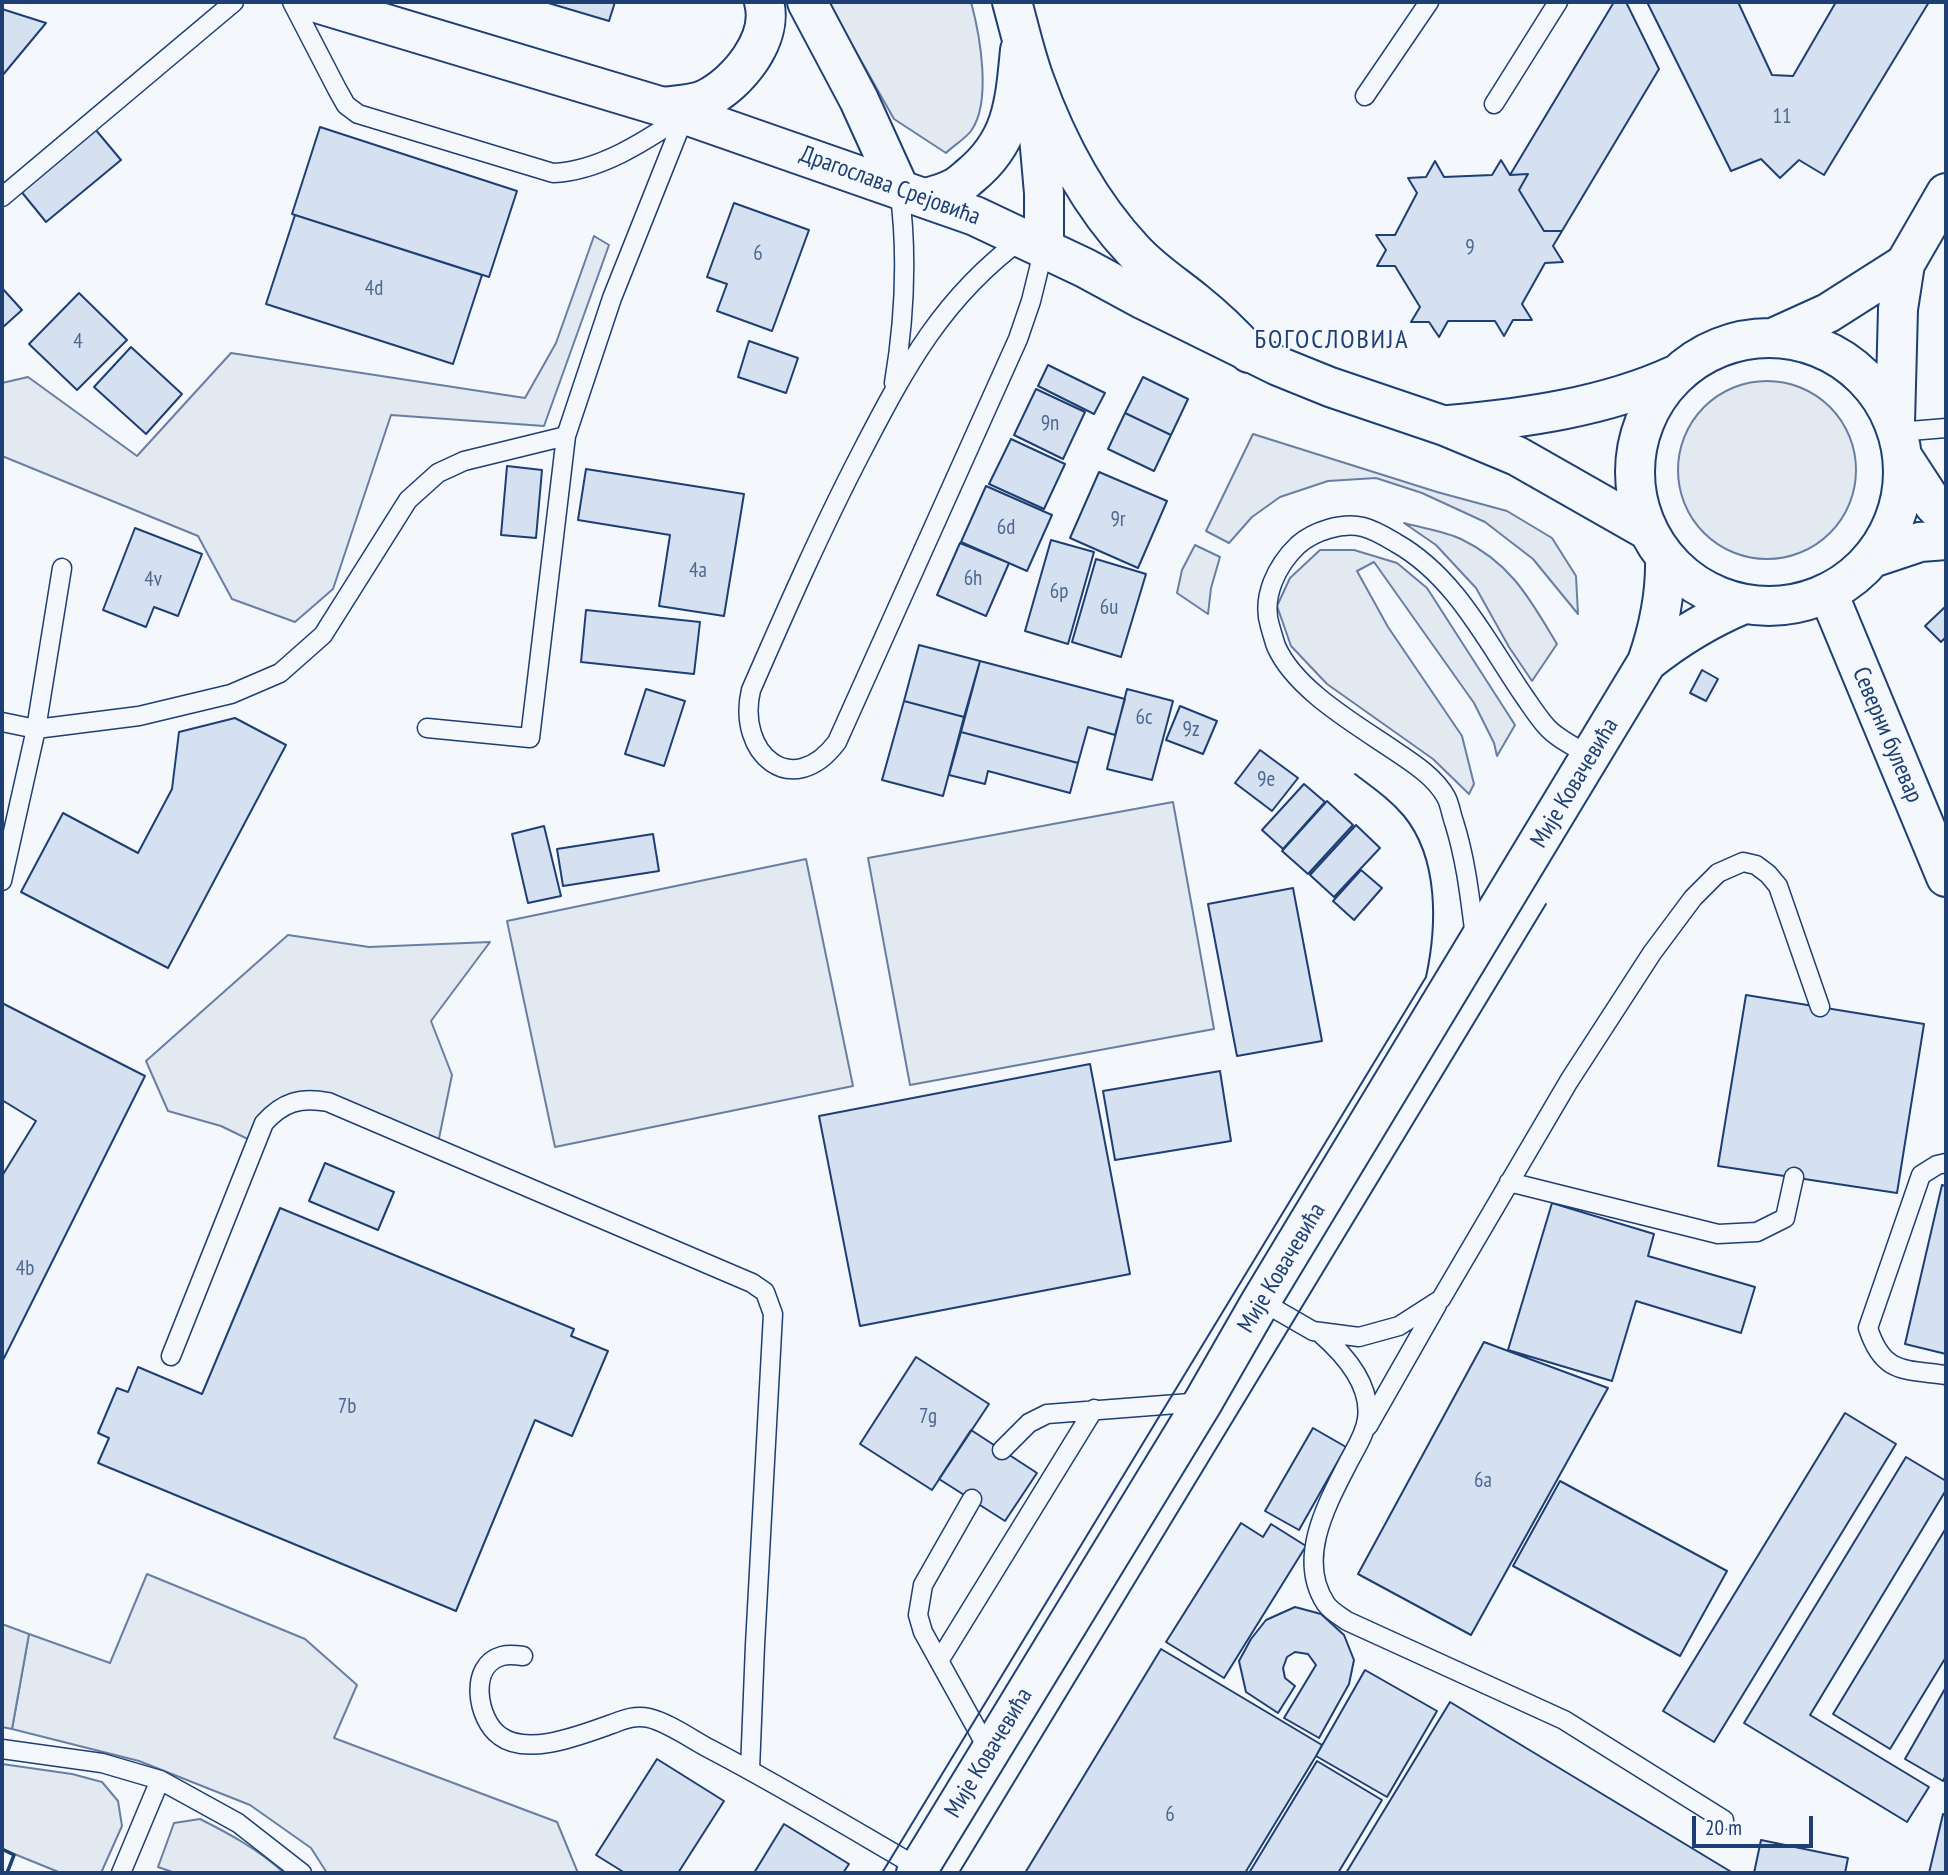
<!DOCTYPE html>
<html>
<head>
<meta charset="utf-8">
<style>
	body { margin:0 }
	#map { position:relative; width:1948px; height:1875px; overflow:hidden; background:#f4f7fb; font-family:"PT Sans Narrow",sans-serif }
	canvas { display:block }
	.frame { position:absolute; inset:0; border:4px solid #1d3f73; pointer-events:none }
	.scale { position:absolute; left:1692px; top:1816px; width:121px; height:32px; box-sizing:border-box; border:4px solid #1d3f73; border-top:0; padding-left:9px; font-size:21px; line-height:24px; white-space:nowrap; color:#1d3f73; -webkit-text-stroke:5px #f4f7fb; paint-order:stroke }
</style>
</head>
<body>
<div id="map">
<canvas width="1948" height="1875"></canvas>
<div class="frame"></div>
<div class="scale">20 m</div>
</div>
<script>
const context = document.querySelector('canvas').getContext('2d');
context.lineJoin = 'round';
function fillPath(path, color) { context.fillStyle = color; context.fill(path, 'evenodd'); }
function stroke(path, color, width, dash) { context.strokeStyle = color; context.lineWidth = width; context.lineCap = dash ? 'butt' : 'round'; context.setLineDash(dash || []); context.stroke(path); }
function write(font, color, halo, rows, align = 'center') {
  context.font = font + ' "PT Sans Narrow",sans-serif'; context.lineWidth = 5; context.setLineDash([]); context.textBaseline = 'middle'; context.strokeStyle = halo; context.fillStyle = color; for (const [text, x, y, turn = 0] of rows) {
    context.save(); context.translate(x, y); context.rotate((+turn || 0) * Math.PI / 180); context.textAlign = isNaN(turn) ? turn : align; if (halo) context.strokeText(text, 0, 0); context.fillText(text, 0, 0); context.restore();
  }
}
const green = new Path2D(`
	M828,2H971C980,35 992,102 971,131C965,139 953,146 946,153L894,119Z
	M594,236L609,245L544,426L391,415L333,589L295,622L232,599L198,536L2,456V383L28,377L137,456L231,353L525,398L556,343Z
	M1678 470a89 89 0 1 1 178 0a89 89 0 1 1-178 0Z
	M1253,434L1437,492L1507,511L1552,538L1576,576L1578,614L1533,559L1485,522L1422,493L1376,478L1328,481L1280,497L1252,517L1229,543L1206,531Z
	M1404,523C1422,528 1444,531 1461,539C1511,563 1530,599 1557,644L1532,681L1509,647L1476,588L1436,545Z
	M1195,545L1220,557L1211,588L1208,614L1177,593L1182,570Z
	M1320,550H1354L1397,563L1427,588L1515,725L1497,756L1494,743L1474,703L1374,562L1357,571L1388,627L1462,736L1474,784L1469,794L1433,759L1327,684L1291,646L1277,606L1290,578Z
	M1173,802L1214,1029L910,1085L868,858Z
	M806,859L853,1086L555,1147L507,921Z
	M288,935L369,947L490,942L431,1021L452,1075L437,1148L328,1102L276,1110L256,1143L221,1126L168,1111L146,1061Z
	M147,1574L305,1639L357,1685L334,1738L557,1822L578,1873H327L311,1848L250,1805L139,1761L12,1729L29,1634L110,1663Z
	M2,1764L72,1774L102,1782L118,1801L122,1826L101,1873H61L2,1849Z
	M200,1819C230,1834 259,1850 284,1873H175L158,1867L174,1823Z`);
fillPath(green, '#e3e9f0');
stroke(green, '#687fa3', 2);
const parking = new Path2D(`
	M2,1624L29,1634L12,1729L2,1727Z`);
fillPath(parking, '#e3e8f0');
stroke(parking, '#687fa3', 2);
const building = new Path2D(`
	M545,2H615L609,21Z
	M1614,2H1626L1659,69L1562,231H1544L1519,190L1528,174L1510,175Z
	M1647,2H1738L1772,75L1793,76L1836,2H1929L1824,175L1799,160L1780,178L1761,159L1731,171Z
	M2,9L46,23L2,76Z
	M320,127L517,191L489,277L292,214Z
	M95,129L121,160L46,222L20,190Z
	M1501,160L1510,175L1528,174L1519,190L1544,231H1562L1553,246L1563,262L1545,263L1522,304L1532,320H1513L1504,336L1495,321H1448L1439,337L1429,322H1411L1420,307L1395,266H1377L1386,250L1376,235H1395L1417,193L1408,178L1426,177L1435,161L1444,177L1492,175Z
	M734,203L809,230L772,331L717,311L727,284L707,277Z
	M295,215L482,275L453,364L266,304Z
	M2,288L22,310L2,328Z
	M79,293L127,340L77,390L29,344Z
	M749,341L798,358L786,393L738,377Z
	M131,347L182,394L146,434L94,387Z
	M1048,365L1105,393L1094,414L1038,386Z
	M1143,377L1188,399L1171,435L1125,413Z
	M1036,389L1085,412L1063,459L1014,435Z
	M1125,413L1171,435L1154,471L1108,449Z
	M1011,439L1065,464L1044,509L989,484Z
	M507,466L542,470L536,538L501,535Z
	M586,469L744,494L724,616L659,606L670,535L578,520Z
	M1099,472L1167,501L1138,568L1070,538Z
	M986,486L1052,515L1027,571L961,542Z
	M135,528L202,554L178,616L154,607L146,627L103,610Z
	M1051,540L1094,552L1068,644L1025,631Z
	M960,543L1009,563L986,616L937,595Z
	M1096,559L1146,574L1121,657L1072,642Z
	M1946,606V637L1941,642L1925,626Z
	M586,610L700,622L694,674L581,662Z
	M919,645L980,661L964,717L904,701Z
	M980,661L1125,699L1115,735L1088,727L1078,763L961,732Z
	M1702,670L1718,679L1706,701L1690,693Z
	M646,689L685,701L664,766L625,754Z
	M1127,689L1173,701L1152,780L1107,769Z
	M904,701L964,717L943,796L882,780Z
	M1180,706L1217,721L1203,754L1166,740Z
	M235,718L286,745L168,968L21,892L63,813L138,853L172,789L179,732Z
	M961,732L1078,763L1070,793L988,771L985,784L949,775Z
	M1260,750L1298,778L1272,811L1235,783Z
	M1304,784L1325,802L1283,849L1262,830Z
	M1327,801L1353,825L1308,874L1282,851Z
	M1356,825L1380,848L1334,897L1310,875Z
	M544,826L561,896L528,903L512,834Z
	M653,834L659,871L563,886L557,849Z
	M1361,870L1382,888L1354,920L1333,901Z
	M1293,888L1322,1041L1237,1056L1208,904Z
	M1746,995L1924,1024L1897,1193L1718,1166Z
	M2,1003L145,1076L2,1362V1176L36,1121L2,1100Z
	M1090,1064L1130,1274L860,1326L819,1116Z
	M1220,1071L1231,1141L1115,1160L1103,1091Z
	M325,1163L394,1192L378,1230L309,1201Z
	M1942,1185L1946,1186V1354L1905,1344Z
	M1552,1203L1654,1234L1648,1256L1755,1287L1741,1333L1636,1301L1612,1381L1508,1350Z
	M280,1208L574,1329L571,1336L608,1351L572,1436L535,1420L456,1611L98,1463L109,1438L98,1433L117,1388L128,1392L138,1367L202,1394Z
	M1484,1342L1608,1388L1471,1635L1358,1574Z
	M916,1357L989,1404L932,1490L860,1444Z
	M1845,1413L1896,1444L1714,1742L1663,1711Z
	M1313,1428L1346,1447L1299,1530L1265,1511Z
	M971,1430L1037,1473L1005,1521L939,1479Z
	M1906,1457L1946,1481V1490L1810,1715L1929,1787L1907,1822L1744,1723Z
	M1560,1481L1727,1571L1680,1656L1513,1566Z
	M1241,1523L1263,1537L1271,1524L1306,1546L1224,1678L1166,1642Z
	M1946,1528V1657L1890,1749L1833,1714Z
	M1295,1607L1321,1614L1344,1635L1354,1660L1349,1684L1319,1738L1284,1718L1316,1665L1308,1654L1295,1652L1287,1657L1283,1668L1285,1678L1295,1686L1278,1713L1246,1692L1239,1661L1251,1639L1266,1620Z
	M1161,1649L1322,1745L1316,1756L1245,1873H1025Z
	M1365,1670L1437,1711L1387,1797L1316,1756Z
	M1946,1687V1775L1943,1781L1905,1759Z
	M1450,1702L1733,1873H1346Z
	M657,1759L724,1801L678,1873H625L596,1855Z
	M1317,1761L1382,1800L1338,1873H1249Z
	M1943,1814L1946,1815V1873H1929Z
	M784,1824L849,1864L843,1873H754Z
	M1761,1840L1848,1858L1845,1873H1754Z`);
fillPath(building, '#d5e0f0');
stroke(building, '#1d3f73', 2);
const service = new Path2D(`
	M292,2L337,89L346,105L358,114L553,173C600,171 645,141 683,116
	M1365,96L1429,2
	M1494,104L1558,2
	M2,197L234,2
	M1023,238C943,297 906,366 861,453C821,530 786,610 751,690C736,753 792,802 837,742L1018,339L1031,301L1044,248
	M894,383C905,317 908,253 899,188
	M1898,432L1946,428
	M2,722L36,729L139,716L231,694L280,673L323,635L408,500L438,473L464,461L566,436
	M427,728L530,738L566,436L612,298L685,115
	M2,881L36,729L62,568
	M1475,937C1470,898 1466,860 1454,822C1451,814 1450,804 1446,797C1435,777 1413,763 1395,751C1357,725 1295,690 1276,646C1274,640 1272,633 1270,626C1261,597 1277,565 1298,545C1314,531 1342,522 1363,527C1375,530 1386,537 1396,543C1455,576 1487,642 1524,696C1531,706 1538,717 1546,726C1557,739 1576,747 1590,756
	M1946,1163L1937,1165L1921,1175L1868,1328C1883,1374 1903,1369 1946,1375
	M1509,1182L1718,1234L1757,1232L1785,1218L1794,1177
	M1261,1301L1313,1331L1359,1337L1399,1326L1441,1299L1569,1081L1652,953L1693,898L1718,873L1743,862L1756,865L1768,874L1778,886L1820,1007
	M1320,1333C1343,1353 1372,1384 1367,1419C1365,1435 1355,1449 1348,1463C1327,1504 1296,1559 1326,1604C1331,1611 1340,1616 1347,1621L1564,1720L1724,1820
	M171,1356L264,1123C283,1102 300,1097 328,1102L752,1283L765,1292L773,1314L755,1645L750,1770
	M1368,1426L1437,1305
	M1002,1450L1029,1423L1047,1414L1203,1402
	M972,1499L923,1585L918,1615L923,1632L989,1751
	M523,1656C516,1655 509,1654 502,1656C468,1665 477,1720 500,1736C528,1757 583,1734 612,1724C625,1719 635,1715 649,1718C667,1722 693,1740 710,1749C781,1786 850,1828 919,1868
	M939,1661L1094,1409
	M2,1749L102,1763L160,1780L238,1823L302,1873
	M121,1873L160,1780`);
const tertiary = new Path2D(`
	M1828,593L1946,877`);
const secondary = new Path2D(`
	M313,2L663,107L975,216L1085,268L1144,300L1278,366L1330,387L1445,426L1517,456L1647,530
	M1775,337L1828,313L1905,264
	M1635 472a134 134 0 1 1 268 0a134 134 0 1 1-268 0Z
	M1895,423L1898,309L1905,264L1946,193
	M1449,425C1525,418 1605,407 1675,375
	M1902,456L1934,505L1946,517
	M1872,558L1920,542L1946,540
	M1647,662C1677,638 1708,619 1744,604
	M916,1873L1203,1402L1261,1301L1647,662C1659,628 1666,594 1665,557`);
const primary = new Path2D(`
	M807,2L859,100L899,188
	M1012,2C1019,27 1025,54 1034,79C1056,140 1088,202 1133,250C1151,270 1173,284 1194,301C1214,317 1232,334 1249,353
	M663,107C677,105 693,105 706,99C738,83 774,39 764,2
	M1037,114L1044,193V248
	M927,198C935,195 945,193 952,189C959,186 964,181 970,176C1013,141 1015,102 1020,50`);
stroke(service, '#1d3f73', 21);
stroke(tertiary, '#1d3f73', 42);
stroke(secondary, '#1d3f73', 42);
stroke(primary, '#1d3f73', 42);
stroke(service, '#f4f7fb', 18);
stroke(tertiary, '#f4f7fb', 38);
stroke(secondary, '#f4f7fb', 38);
stroke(primary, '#f4f7fb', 38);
stroke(new Path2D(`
	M882,1873L1426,977C1437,926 1439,859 1404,816C1390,799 1372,787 1355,774
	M959,1873L1546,904`), '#1d3f73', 2);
stroke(new Path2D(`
	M2,1849L14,1855L7,1873`), '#1d3f73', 3.5);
write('21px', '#4b6792', null, [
	["11",1782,117],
	["9",1470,248],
	["6",758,254],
	["4d",374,289],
	["4",78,342],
	["9n",1050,424],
	["9r",1118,520],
	["6d",1006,528],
	["4a",698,571],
	["6h",973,579],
	["4v",153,580],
	["6p",1059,592],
	["6u",1109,608],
	["6c",1144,718],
	["9z",1191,730],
	["9e",1266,780],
	["4b",25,1269],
	["7b",347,1407],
	["7g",928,1417],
	["6a",1483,1481],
	["6",1170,1815]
]);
write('24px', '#1d3f73', '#f4f7fb', [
	["Драгослава Срејовића",890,186,20],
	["Северни булевар",1887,735,67],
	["Мије Ковачевића",1575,783,-59],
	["Мије Ковачевића",1282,1268,-59],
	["Мије Ковачевића",989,1753,-59]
]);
context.letterSpacing = '2px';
write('26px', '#1d3f73', '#f4f7fb', [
	["БОГОСЛОВИЈА",1332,341]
]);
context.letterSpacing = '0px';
</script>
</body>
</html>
